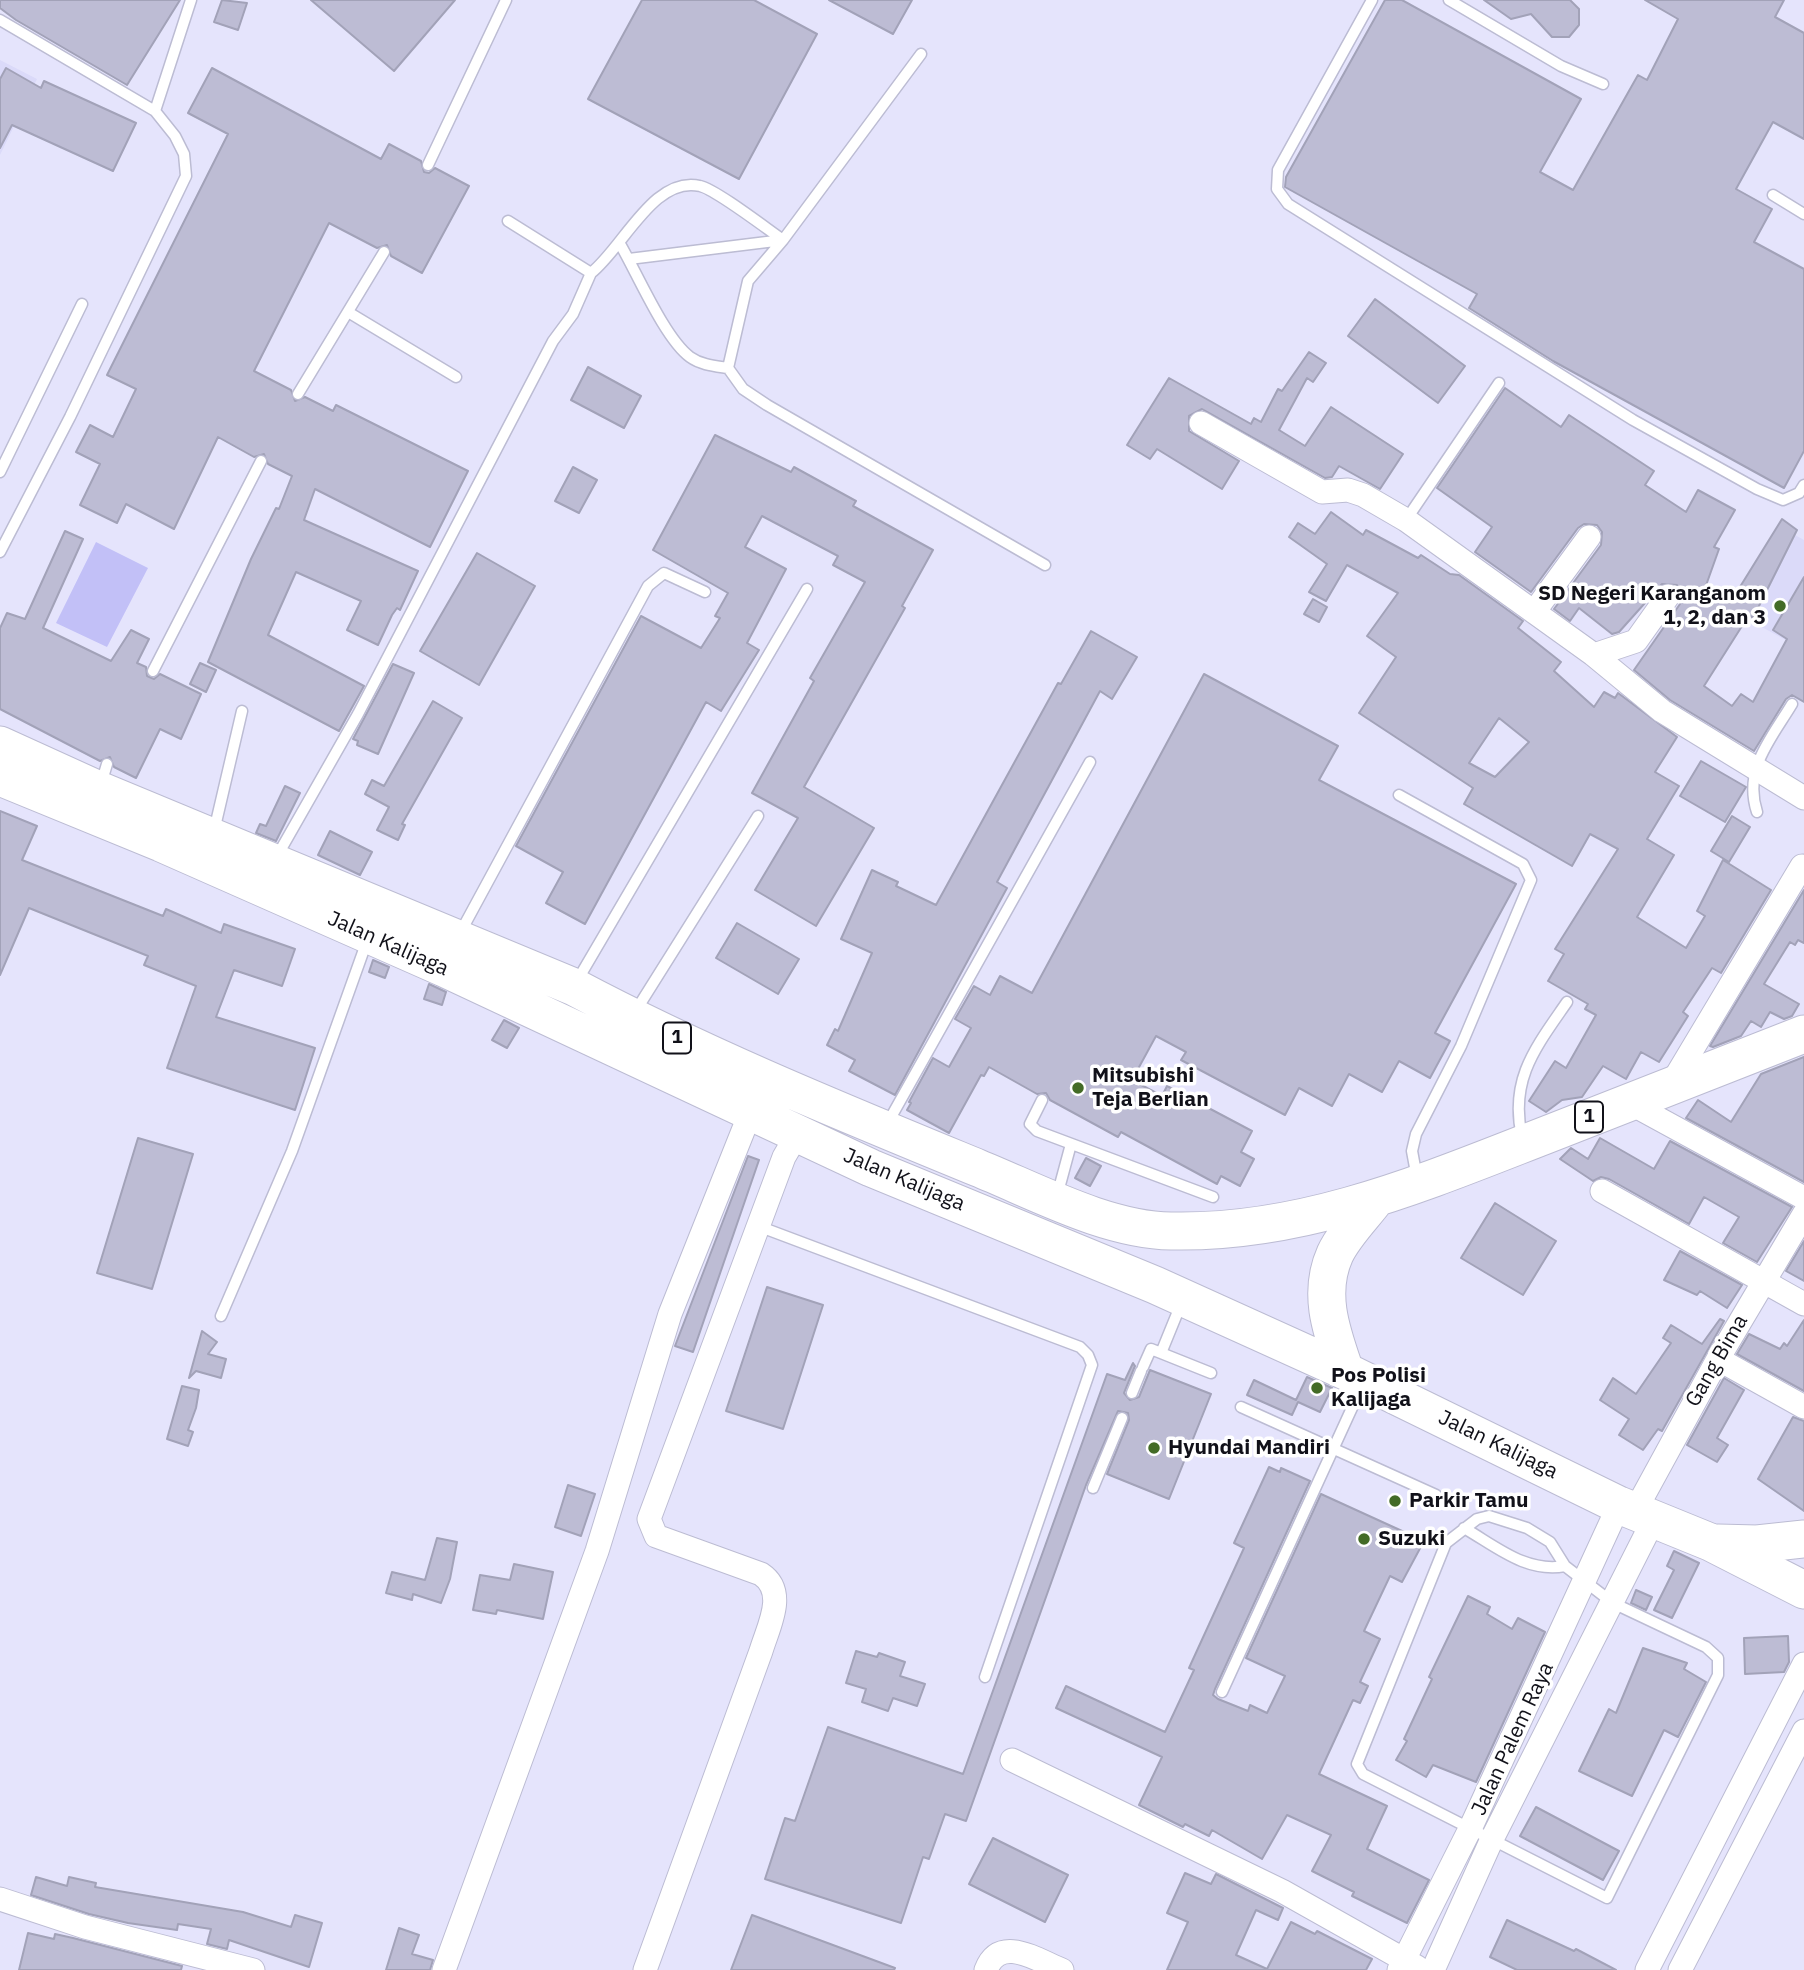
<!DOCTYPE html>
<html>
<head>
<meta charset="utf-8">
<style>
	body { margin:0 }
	canvas { display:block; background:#e5e4fc }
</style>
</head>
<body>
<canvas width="1804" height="1970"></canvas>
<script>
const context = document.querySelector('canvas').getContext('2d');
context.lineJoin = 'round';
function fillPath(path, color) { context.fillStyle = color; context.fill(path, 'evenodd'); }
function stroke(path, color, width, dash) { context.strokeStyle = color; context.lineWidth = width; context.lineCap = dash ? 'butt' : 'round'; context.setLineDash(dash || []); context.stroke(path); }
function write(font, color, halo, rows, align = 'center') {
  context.font = font + ' "IBM Plex Sans",sans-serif'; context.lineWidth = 7; context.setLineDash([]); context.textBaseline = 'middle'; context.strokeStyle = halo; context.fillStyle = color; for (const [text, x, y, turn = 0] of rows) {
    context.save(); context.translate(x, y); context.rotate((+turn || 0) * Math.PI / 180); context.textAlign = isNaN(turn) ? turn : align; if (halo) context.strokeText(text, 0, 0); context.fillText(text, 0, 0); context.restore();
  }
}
fillPath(new Path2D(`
	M0,60L37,79L0,155Z
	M1795,535L1804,540V650L1747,619Z`), '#dbdaf9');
fillPath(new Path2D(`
	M96,542L148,568L107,647L56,623Z`), '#c2c0f7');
const building = new Path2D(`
	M0,0H180L127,85L16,20L0,8Z
	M222,0L247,3L238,30L214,22Z
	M311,0H455L394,71Z
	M642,0H754L817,34L739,179L588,99Z
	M829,0H912L893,34Z
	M1385,0H1402L1581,99L1540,172L1573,190L1638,75L1647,80L1678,19L1645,0H1784L1775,17L1804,33V139L1773,122L1736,189L1772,209L1754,242L1804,269V451L1784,488L1553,361L1469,308L1477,294L1285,187L1286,177Z
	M1484,0H1570L1579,9V25L1569,37H1552L1531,14L1511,19Z
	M6,68L41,88L44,81L136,123L113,171L12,125L0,148V79Z
	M212,68L381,159L389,144L421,161L424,172L429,173L435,168L469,186L422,273L391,256L387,245L377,248L329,223L254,371L291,390L295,401L305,397L333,411L336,405L468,471L430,547L315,489L304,520L418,571L400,610L397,608L392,615L378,645L347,630L361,601L296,572L268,635L364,686L339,731L208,662L251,559L276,508L279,509L292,476L268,464L264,454L254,457L218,437L174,529L126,504L117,523L80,505L100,464L76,452L90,425L113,437L136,389L107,375L228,134L188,113Z
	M1375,299L1465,366L1438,403L1348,336Z
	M1309,352L1326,363L1313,382L1307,378L1279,430L1305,446L1331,407L1403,454L1380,489L1339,466L1332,477L1325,478L1202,409L1189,416V431L1239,461L1222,489L1157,449L1150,459L1127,445L1169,378L1251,424L1254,418L1261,422L1278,389L1282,391Z
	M588,367L641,396L624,428L571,400Z
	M1505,388L1561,427L1569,415L1654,471L1645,485L1686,512L1698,490L1735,510L1714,547L1719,549L1704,591L1730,603L1782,519L1797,530L1753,618L1749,615L1704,686L1732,706L1741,694L1753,702L1787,639L1773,630L1804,577V702L1792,695L1786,699L1754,751L1670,700L1634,670L1680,604L1681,591L1677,585L1662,584L1619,632L1612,634L1579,608L1570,621L1554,609L1601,545L1602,532L1597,525L1584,524L1578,528L1531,592L1475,552L1492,527L1437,488Z
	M715,435L791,472L794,467L856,501L853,506L933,550L902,606L905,608L804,787L874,828L816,926L755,890L798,818L752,793L814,681L810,678L865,582L833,565L838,556L762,516L745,547L786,569L747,643L759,650L721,711L706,702L585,924L546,903L563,872L516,846L641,616L701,648L720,618L715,616L728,593L653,550Z
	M573,467L597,480L579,513L555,501Z
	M1331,512L1363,535L1366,530L1418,558L1421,555L1450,574L1459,575L1523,621L1518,628L1561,662L1554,671L1594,707L1604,692L1615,698L1618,693L1677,737L1655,772L1679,786L1647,839L1674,855L1637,917L1686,948L1705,916L1697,911L1723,860L1771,890L1721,973L1712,968L1683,1012L1688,1016L1659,1062L1641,1052L1626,1079L1603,1066L1582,1097L1562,1100L1546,1112L1529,1101L1555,1061L1566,1068L1596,1015L1585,1009L1588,1004L1548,981L1564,954L1555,949L1618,849L1590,834L1572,866L1464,804L1473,788L1359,713L1396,657L1367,636L1398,593L1347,565L1326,601L1309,592L1327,564L1289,537L1298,523L1315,534ZM1499,718L1529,742L1495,777L1469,763Z
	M65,531L83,539L43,628L111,661L131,630L149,639L137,663L146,667L147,676L154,679L160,674L201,694L181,739L160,729L136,778L114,767L110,757L100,761L0,709V628L7,613L25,619Z
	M477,553L535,586L479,685L420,651Z
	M1313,599L1327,607L1319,622L1304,614Z
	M1091,631L1137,657L1112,699L1100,691L997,882L1007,888L895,1095L849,1071L855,1060L827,1045L835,1029L838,1031L872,953L841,939L872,870L898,882L896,886L936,905L1058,683L1061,684Z
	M200,663L216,670L206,692L190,684Z
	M393,664L414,673L378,754L357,745L358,741L353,739Z
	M1204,674L1338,746L1319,780L1516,884L1435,1033L1450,1041L1430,1078L1399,1061L1382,1092L1349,1074L1332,1106L1299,1088L1285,1115L1181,1060L1186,1052L1156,1036L1132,1080L1162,1096L1167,1086L1252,1131L1241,1152L1254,1159L1240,1186L1221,1176L1217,1184L1121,1132L1118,1137L1050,1100L1046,1093L1037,1094L989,1067L984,1076L981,1075L949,1133L907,1110L911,1103L909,1102L933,1058L949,1067L971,1028L955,1019L974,986L990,995L1000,976L1032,993Z
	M433,701L462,718L402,824L405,825L398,840L377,830L389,807L365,794L372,780L384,786Z
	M1701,761L1746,787L1725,822L1680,796Z
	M285,786L300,793L276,841L256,833L260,824L266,826Z
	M0,811L37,826L22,860L163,916L166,909L221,933L224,924L295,949L282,986L234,970L216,1017L315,1048L295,1110L167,1068L196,986L144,965L148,956L29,908L0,975Z
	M1732,816L1750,827L1729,862L1711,851Z
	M330,831L372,852L360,875L318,855Z
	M1804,890V943L1798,940L1795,945L1790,942L1764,984L1799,1004L1792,1016L1784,1019L1770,1012L1761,1027L1751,1021L1741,1036L1713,1047L1710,1046Z
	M737,923L799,959L778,994L716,958Z
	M373,960L389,967L385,978L369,972Z
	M429,984L446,992L442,1005L424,999Z
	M504,1020L519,1028L507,1048L492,1040Z
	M1804,1057V1182L1686,1118L1698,1100L1731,1122L1761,1074Z
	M138,1138L193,1154L152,1289L97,1273Z
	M1600,1138L1654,1169L1670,1141L1792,1207L1757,1262L1723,1243L1739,1217L1704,1197L1689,1224L1609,1179L1601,1177L1593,1181L1560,1159L1571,1148L1588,1159Z
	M748,1156L759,1160L693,1352L675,1346Z
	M1086,1158L1101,1166L1090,1186L1075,1178Z
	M1495,1203L1556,1241L1523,1295L1461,1258Z
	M1804,1241V1281L1786,1271Z
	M1680,1251L1742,1285L1727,1308L1700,1291L1697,1295L1664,1280Z
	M767,1287L823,1305L783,1429L726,1411Z
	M1720,1319L1724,1321L1662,1431L1658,1429L1643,1450L1619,1435L1629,1419L1600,1400L1613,1378L1636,1394L1671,1343L1663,1338L1671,1325L1702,1344Z
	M1804,1320V1391L1737,1354L1749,1334L1780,1349L1784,1343L1787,1346Z
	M202,1331L217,1342L208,1354L226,1359L221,1378L196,1371L189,1378Z
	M1133,1363L1135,1366L1124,1393L1130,1400L1139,1397L1150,1370L1211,1394L1169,1499L1107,1474L1129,1420L1128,1413L1118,1411L1086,1485L966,1821L945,1814L929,1859L923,1857L901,1923L765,1879L785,1818L795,1821L828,1727L963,1774L1107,1374L1125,1380Z
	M1307,1377L1332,1388L1320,1412L1298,1402L1292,1415L1247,1395L1254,1380L1296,1400Z
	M1724,1378L1744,1390L1717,1438L1728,1445L1717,1462L1687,1445Z
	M182,1386L199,1390L196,1408L188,1430L193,1432L188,1446L167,1439Z
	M1793,1417L1804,1421V1511L1758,1479Z
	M1269,1467L1280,1472L1281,1468L1310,1481L1215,1689L1213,1695L1218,1699L1248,1711L1250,1705L1267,1713L1285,1676L1246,1658L1321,1494L1424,1541L1402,1582L1390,1576L1364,1631L1380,1639L1360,1682L1368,1686L1360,1703L1353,1700L1319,1774L1387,1806L1367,1849L1429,1880L1407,1923L1352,1896L1354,1892L1312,1871L1331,1835L1287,1815L1262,1859L1212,1830L1209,1836L1185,1824L1183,1827L1139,1805L1162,1757L1056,1708L1066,1686L1165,1732L1194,1670L1189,1668L1244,1548L1234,1543Z
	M568,1485L595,1494L581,1536L555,1527Z
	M437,1538L457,1542L450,1579L441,1603L413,1594L412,1600L386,1593L392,1572L425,1580Z
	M1674,1551L1699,1563L1672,1618L1654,1610L1674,1570L1667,1566Z
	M514,1564L553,1572L543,1619L497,1610L496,1614L473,1610L480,1575L510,1580Z
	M1636,1590L1652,1597L1646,1610L1631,1603Z
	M1468,1596L1490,1607L1487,1614L1512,1629L1518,1618L1545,1632L1476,1782L1433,1765L1426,1777L1396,1760L1407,1741L1404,1739L1432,1679L1429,1677Z
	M1788,1636L1789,1662L1784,1672L1745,1674L1744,1638Z
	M1643,1648L1687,1663L1684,1669L1706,1682L1678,1737L1664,1730L1632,1796L1579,1771L1609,1709L1616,1713Z
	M856,1651L877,1657L879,1653L905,1662L900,1676L925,1684L917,1706L893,1698L888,1711L862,1702L866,1689L846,1683Z
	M1536,1807L1619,1851L1603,1880L1520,1836Z
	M993,1838L1068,1875L1045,1922L969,1884Z
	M1185,1873L1211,1884L1216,1874L1283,1908L1278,1920L1256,1910L1236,1955L1267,1969L1291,1922L1315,1934L1317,1931L1372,1959L1366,1970H1167L1188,1922L1167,1913Z
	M36,1877L67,1886L69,1877L96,1883L95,1887L243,1912L291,1927L295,1915L322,1923L309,1967L229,1940L227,1949L207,1944L211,1929L178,1924L177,1930L128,1923L89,1914L31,1895Z
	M752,1915L895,1968L894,1970H731Z
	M1507,1920L1574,1951L1576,1949L1616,1970H1517L1490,1957Z
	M399,1928L419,1935L412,1954L433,1960L430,1970H386Z
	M28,1933L54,1939L55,1934L73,1938L182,1966L181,1970H19Z`);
fillPath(building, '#bdbcd4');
stroke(building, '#a2a2b8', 2);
const service = new Path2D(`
	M1372,0L1278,170L1277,189L1288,204L1633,420L1757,489L1783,500L1799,493L1804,485
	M1449,0L1561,66L1603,84
	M0,20L155,111L175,136L184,154L186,176L70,417L0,552
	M155,111L191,0
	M428,165L506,0
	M1773,195L1804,214
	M620,244C637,273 665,339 690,357C701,365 715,366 728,368L743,389L767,405L1045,565
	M629,259L783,240
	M591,273C623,248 654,175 700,186C715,189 767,229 783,240
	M348,312L456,377
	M728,368L748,281L783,240L921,54
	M298,394L384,252
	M0,472L82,304
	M1406,520L1499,383
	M153,671L261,461
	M101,784L107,764
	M1399,795L1523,864L1531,880L1461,1046L1416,1134L1412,1151L1417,1178
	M1757,812C1743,769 1771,739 1792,704
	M214,831L242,711
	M276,858L358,714L553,341L573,314L591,273L508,221
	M459,935L648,586L664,573L705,592
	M577,981L807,589
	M635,1012L758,816
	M1042,1100L1030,1124L1037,1131L1213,1197
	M886,1126L1090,762
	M1522,1137C1509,1079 1536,1047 1567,1002
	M1057,1196L1071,1144
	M758,1226L1080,1347L1088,1355L1092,1365L985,1677
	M221,1316L292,1151L367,941
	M1161,1353L1181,1304
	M1143,1367L1151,1349L1211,1373
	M1132,1393L1141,1371
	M1241,1407L1436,1495
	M1093,1488L1122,1418
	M1489,1516L1527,1528L1550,1542L1565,1566L1613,1603L1706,1647L1718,1658V1675L1607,1898L1363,1774L1357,1764L1446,1543L1477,1519Z
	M1464,1528C1497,1547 1526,1573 1565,1566
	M1222,1692L1362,1386`);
const minor = new Path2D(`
	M1201,423L1322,492L1348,490L1363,495L1406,520L1594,655L1662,711L1804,798
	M1534,612L1589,537
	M1594,655L1636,641L1668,596
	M1669,1088L1802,866
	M1628,1102L1804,1198
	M1602,1191L1804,1304
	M1718,1359L1804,1407
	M1635,1511L1718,1359L1804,1214
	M1012,1760L1282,1891L1417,1967
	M0,1899L85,1927L253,1970
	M444,1970L597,1551L670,1314L751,1111
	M645,1970L761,1651C768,1627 788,1592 761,1574L656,1536L649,1519L784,1157L798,1133
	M986,1970C1000,1934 1037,1960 1062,1970
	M1399,1970L1470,1829L1619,1505
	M1433,1970L1492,1839L1654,1519
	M1647,1970L1804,1664
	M1680,1970L1804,1731`);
const trunk = new Path2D(`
	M0,745L99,790L574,987C704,1056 842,1112 978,1168C1037,1192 1107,1230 1171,1231C1304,1234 1425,1182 1546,1135C1632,1101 1718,1068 1804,1034
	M0,777L161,843L444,968L871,1168L1155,1285L1345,1371L1619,1505L1710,1542L1804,1590
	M1345,1371C1332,1333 1317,1294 1335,1254C1344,1235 1362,1217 1375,1200
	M1718,1543L1757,1544L1804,1539`);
stroke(service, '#bcbcd3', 13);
stroke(minor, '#bcbcd3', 25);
stroke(trunk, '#bcbcd3', 39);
stroke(service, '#fff', 10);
stroke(minor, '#fff', 23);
stroke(trunk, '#fff', 37);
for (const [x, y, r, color] of [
	[1780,606,7,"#436b26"],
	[1078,1088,7,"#436b26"],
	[1317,1388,7,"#436b26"],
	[1154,1448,7,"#436b26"],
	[1395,1501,7,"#436b26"],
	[1364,1539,7,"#436b26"]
]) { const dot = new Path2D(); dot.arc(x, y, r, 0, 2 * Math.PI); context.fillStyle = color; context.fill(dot); stroke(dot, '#fff', 2.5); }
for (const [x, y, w] of [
	[677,1038,28],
	[1589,1117,28]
]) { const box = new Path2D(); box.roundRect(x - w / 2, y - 15.5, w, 31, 5); context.fillStyle = '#fff'; context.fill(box); stroke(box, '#111119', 2); }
write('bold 19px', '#111119', null, [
	["1",677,1038],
	["1",1589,1117]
]);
write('bold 21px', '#111119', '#fff', [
	["SD Negeri Karanganom",1766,594,"right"],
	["1, 2, dan 3",1766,618,"right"],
	["Mitsubishi",1092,1076],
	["Teja Berlian",1092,1100],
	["Pos Polisi",1331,1376],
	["Kalijaga",1331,1400],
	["Hyundai Mandiri",1168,1448],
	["Parkir Tamu",1409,1501],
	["Suzuki",1378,1539]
], 'left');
write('21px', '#111119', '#fff', [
	["Jalan Kalijaga",388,944,24],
	["Jalan Kalijaga",904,1180,23],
	["Gang Bima",1717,1361,-60],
	["Jalan Kalijaga",1498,1445,26],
	["Jalan Palem Raya",1513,1739,-65]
]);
</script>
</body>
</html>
